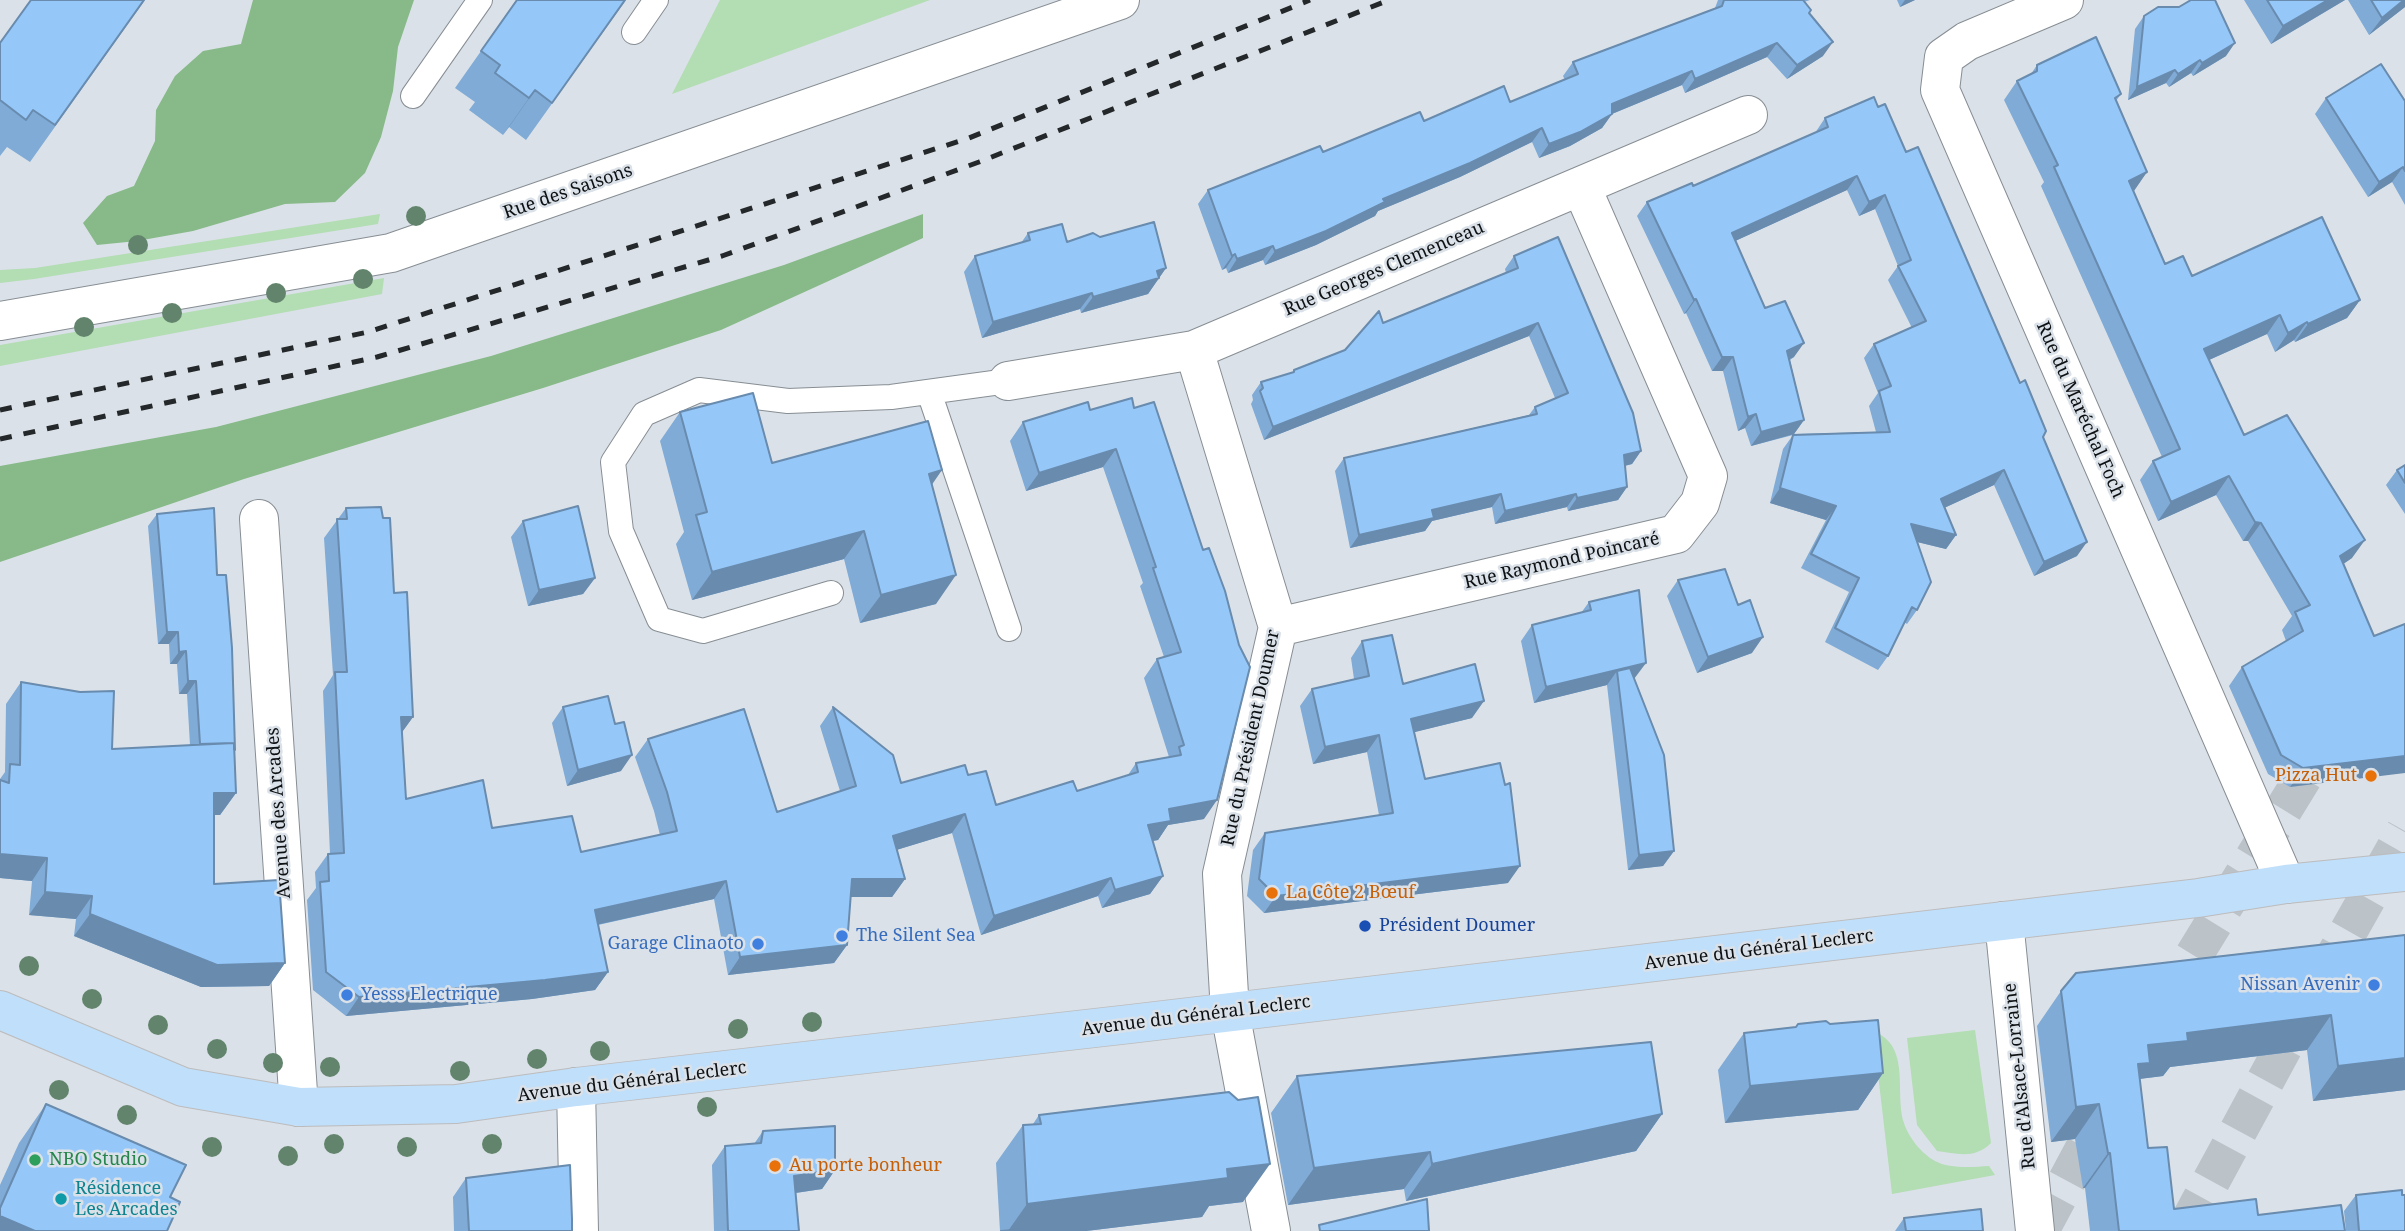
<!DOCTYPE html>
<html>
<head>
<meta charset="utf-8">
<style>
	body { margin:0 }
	canvas { display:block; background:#dae1e8 }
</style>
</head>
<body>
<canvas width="2405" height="1231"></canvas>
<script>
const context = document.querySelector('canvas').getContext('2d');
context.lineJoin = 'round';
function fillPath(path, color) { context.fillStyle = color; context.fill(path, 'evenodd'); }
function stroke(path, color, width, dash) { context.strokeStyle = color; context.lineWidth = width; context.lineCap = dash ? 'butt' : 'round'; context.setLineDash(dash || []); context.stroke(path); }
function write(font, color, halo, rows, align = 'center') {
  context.font = font + ' "Noto Serif",serif'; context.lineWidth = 5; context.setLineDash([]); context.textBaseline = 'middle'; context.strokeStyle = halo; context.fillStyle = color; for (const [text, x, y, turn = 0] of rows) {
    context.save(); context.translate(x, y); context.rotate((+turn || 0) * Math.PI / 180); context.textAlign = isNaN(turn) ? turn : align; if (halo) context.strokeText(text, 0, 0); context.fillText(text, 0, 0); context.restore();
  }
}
fillPath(new Path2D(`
	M720,0H930L672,94Z
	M380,214L378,224L34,279L0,283V270L35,268Z
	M384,278L382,294L0,366V345Z
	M1975,1030L1991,1143C1975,1159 1958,1154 1937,1151L1917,1125L1907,1038Z
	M1873,1031C1912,1046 1894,1092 1904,1123C1908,1137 1922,1154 1935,1161C1949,1169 1973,1167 1989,1166L1995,1175L1892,1194Z`), '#b3ddb3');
fillPath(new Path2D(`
	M253,0H414L398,47L393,91L381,137L365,173L335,202L285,204L193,231L137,241L97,245L83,223L107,196L134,186L155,141L156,110L175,76L203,51L241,44Z
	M923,214V238L721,330L543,388L244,479L0,562V466L216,427L491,356L784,265Z`), '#87ba88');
stroke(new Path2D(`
	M2164,1004L2325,742
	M2040,1231L2104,1111
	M2184,1231L2295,1026L2405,831`), '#bbc2c8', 38, [38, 19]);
const lane = new Path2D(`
	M634,32L656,0
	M413,96L480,0
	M929,392L1009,629
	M831,593L703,631L659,619L621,531L613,462L644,414L699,390L788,401L891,397L1008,381`);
const street = new Path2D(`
	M2064,0L1967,41L1944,57L1940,90L2286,884
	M0,321L391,253L1120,0
	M1194,350L1278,627L1222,874L1230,1012L1271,1231
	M1008,381L1194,350L1748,115
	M259,519L299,1107
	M1278,627L1676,534L1700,503L1708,476L1581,186
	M2004,921L2035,1231
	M576,1087L579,1231`);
const primary = new Path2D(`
	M0,1010L183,1087L299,1107L456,1104L576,1087L1130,1024L2198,898L2286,884L2405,872`);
stroke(lane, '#878e94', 26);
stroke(street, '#878e94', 40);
stroke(primary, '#bcbcbd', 40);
stroke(lane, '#fff', 24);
stroke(street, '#fff', 38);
stroke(primary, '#c0dffa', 38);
stroke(new Path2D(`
	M0,410L368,332L969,138L1310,0
	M0,439L377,357L722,256L979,162L1389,0`), '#24282a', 5, [12, 12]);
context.fillStyle = '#62846c';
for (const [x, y] of [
	[416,216],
	[138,245],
	[363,279],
	[276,293],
	[172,313],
	[84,327],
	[29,966],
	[92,999],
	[812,1022],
	[158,1025],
	[738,1029],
	[217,1049],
	[600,1051],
	[537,1059],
	[273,1063],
	[330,1067],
	[460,1071],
	[59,1090],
	[707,1107],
	[127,1115],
	[334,1144],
	[492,1144],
	[212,1147],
	[407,1147],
	[288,1156]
]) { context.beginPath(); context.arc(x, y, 10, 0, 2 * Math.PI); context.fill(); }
fillPath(new Path2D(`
	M145,0L30,162L7,147L0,156V43Z
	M517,0H626L526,140L509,127L503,135L469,110L475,102L455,88Z
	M1718,0H1810L1804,2L1809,13L1823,56L1787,79L1767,57L1685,93L1682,85L1612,114L1602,128L1570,146L1539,158L1532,142L1460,177L1378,211L1375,216L1316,245L1265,265L1263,260L1228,273L1226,268L1222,270L1198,204L1208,190L1323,152L1424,121L1510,102L1565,80L1563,76L1573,62L1715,8Z
	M1897,0H1915L1900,7Z
	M2244,0H2345L2271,44Z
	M2348,0H2405V7L2369,35Z
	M2144,16L2226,56L2193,76L2191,73L2169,87L2166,83L2128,100L2135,29Z
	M2037,65L2121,94L2116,101L2147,172L2133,191L2165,264L2192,276L2360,300L2347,318L2295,342L2294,340L2275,352L2267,334L2209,360L2244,435L2352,558L2343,564L2374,636L2405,624L2290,787L2268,774L2229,686L2242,667L2286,641L2282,630L2292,616L2248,541H2243L2216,495L2158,521L2140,480L2153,461L2162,457L2041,186L2044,182L2004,100L2017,81L2031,74Z
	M2326,98L2405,101V205L2392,182L2368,197L2315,114Z
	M1878,107L1906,152L2043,437L2077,556L2034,576L1994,485L1944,508L1956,535L1946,549L1917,542V610L1907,624L1904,622L1888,656L1878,670L1825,642L1849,592L1801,568L1826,520L1770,503L1783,449L1793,435L1751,446L1745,428L1738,431L1723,371H1712L1686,313L1684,314L1637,216L1647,202L1693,186L1815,133L1825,118ZM1847,190L1859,216L1875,209L1898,266L1888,280L1912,328L1874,344L1864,358L1878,393L1869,406L1876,432L1794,434L1804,420L1790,360L1794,357L1765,308L1735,241Z
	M1028,233L1067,242L1100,237L1166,268L1148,294L1081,313L1080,309L982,338L964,272L975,256L1021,243Z
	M1514,256L1641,451L1632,464L1625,466L1627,487L1618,500L1568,511L1567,507L1495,524L1492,507L1432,521L1425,531L1350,548L1335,471L1344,458L1529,415L1535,407L1555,398L1529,336L1264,440L1251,404L1253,400L1252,395L1261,382L1292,373L1294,370L1345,350L1383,323L1506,273L1505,269Z
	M1154,402L1204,819L1168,825L1158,840L1153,841L1163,876L1150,894L1102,908L1098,896L981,935L952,833L896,850L905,879L892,897H850L847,945L834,963L728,975L714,899L598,925L608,972L595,990L532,999L346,1016L313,990L307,900L316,888L315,872L328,854H330L323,691L333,675L324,538L346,508L394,593L413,717L402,732L406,799L492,828L581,852L660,835L654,811L635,757L648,739L777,812L840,791L820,726L833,707L901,783L968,775L996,805L1077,791L1128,775L1136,763L1169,757L1144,678L1157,659L1164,657L1140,586L1143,583L1103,467L1026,491L1010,441L1023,422L1090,410L1134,408Z
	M680,412L772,463L932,485L936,604L860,623L844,559L692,600L676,544L684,532L660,441Z
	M2405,465V514L2386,485L2397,470Z
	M157,514L217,575L234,751L236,793L220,815H214V884L285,963L269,986L201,987L74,936L76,919L29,915L32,881L0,878V779L5,772L6,704L21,682L112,749L190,745L187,694H179L177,664H170L169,644H158L148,526Z
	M523,521L595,578L583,594L528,606L511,537Z
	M1678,580L1752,653L1697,673L1667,596Z
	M1589,602L1634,679L1674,851L1663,866L1628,870L1607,685L1534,703L1521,641L1532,625L1581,613Z
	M1362,641L1403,684L1472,718L1414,732L1425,779L1508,883L1264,913L1247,896L1253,850L1265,833L1379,815L1367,752L1313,764L1300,706L1312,689L1354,679L1351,658Z
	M563,707L621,771L567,786L552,723Z
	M2405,935V1090L2313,1101L2307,1050L2170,1067L2163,1076L2139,1079L2148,1148L2174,1209L2258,1215L2345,1231H2090L2085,1188H2083L2075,1139L2051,1142L2037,1026L2061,991Z
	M1744,1033L1883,1073L1858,1110L1725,1123L1718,1070Z
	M1297,1076L1662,1114L1636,1151L1406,1201L1404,1189L1288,1205L1271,1113Z
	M46,1104L170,1197L0,1231V1185L19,1143Z
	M1039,1115L1243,1202L1209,1206L1202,1217L1086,1231H1000L996,1163L1023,1125L1033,1124Z
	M763,1131L835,1170L822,1189L796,1193L799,1231H714L712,1165L725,1146L754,1144Z
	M466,1178L572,1231H454L453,1197Z
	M2356,1195H2402L2405,1231H2346L2344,1211Z
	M1904,1218L1983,1231H1895Z`), '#80abd6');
fillPath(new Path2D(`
	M1905,0H1915L1900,7Z
	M2328,0H2345L2271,44L2283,26Z
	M2404,0H2405V7L2369,35L2382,18Z
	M1833,42L1823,56L1787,79L1797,65Z
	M1777,43L1767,57L1685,93L1695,79Z
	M2235,43L2226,56L2193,76L2202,63Z
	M2200,60L2191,73L2169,87L2178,74Z
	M2175,70L2166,83L2128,100L2137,87Z
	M1692,71L1682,85L1602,118L1612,104Z
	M535,90L509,127L503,135L529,98Z
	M1612,114L1602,128L1570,146L1539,158L1549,144Z
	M1542,128L1532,142L1460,177L1378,211L1375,216L1316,245L1265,265L1275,251L1383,199Z
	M2403,167L2392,182L2368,197L2379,182Z
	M2147,172L2134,191L2116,199L2129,181Z
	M1857,176L1847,190L1722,247L1732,233Z
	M1885,195L1875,209L1859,216L1869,202Z
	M1273,246L1263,260L1228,273L1237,259Z
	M1235,254L1226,268L1222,270L1232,256Z
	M1166,268L1148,294L1081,313L1093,297Z
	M1092,293L1080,309L982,338L993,322Z
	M1696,299L1686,313L1684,314L1694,300Z
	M2360,300L2347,318L2295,342L2308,324Z
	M2280,315L2267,334L2191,368L2204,349Z
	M2307,322L2294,340L2275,352L2288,333Z
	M1538,323L1529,336L1264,440L1273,427Z
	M1804,343L1794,357L1777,365L1787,351Z
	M1722,357H1733L1723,371H1712Z
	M1756,414L1745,428L1738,431L1748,417Z
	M1804,420L1794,434L1751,446L1761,432Z
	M1116,449L1103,467L1026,491L1039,473Z
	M1641,451L1632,464L1615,468L1624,455Z
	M942,470L922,499L929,474Z
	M2004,470L1994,485L1931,514L1941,499Z
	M2229,476L2216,495L2158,521L2171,502Z
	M1627,487L1618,500L1568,511L1577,498Z
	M1780,488L1836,506L1826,520L1770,503Z
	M1501,494L1492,507L1432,521L1425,531L1350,548L1359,535L1432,510Z
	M1576,494L1567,507L1495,524L1505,511Z
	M2255,522L2261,523L2248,541H2243Z
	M1911,524L1956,535L1946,549L1901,538Z
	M864,531L844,559L692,600L712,572Z
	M2365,540L2352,558L2327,575L2340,556Z
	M2087,542L2077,556L2034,576L2044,562Z
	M956,575L936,604L860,623L881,595Z
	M595,578L583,594L528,606L539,590Z
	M167,632H178L169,644H158Z
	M1763,637L1752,653L1697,673L1708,657Z
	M186,651L177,664H170L179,652Z
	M1646,663L1634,679L1617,671L1607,685L1534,703L1546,687Z
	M188,681H196L187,694H179Z
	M1484,701L1472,718L1399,736L1411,719Z
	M401,717H413L400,735Z
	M1379,735L1367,752L1313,764L1325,747Z
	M632,755L621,771L567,786L578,770Z
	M2405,756V773L2290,787L2303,768Z
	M214,793H236L220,815H198Z
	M1217,800L1204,819L1168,825L1158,840L1135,844L1148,825L1169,809Z
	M965,814L952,833L880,855L893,836Z
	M1674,851L1663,866L1628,870L1639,855Z
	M0,854L47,858L32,881L0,878Z
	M1520,866L1508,883L1264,913L1276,896Z
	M1163,876L1150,894L1102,908L1115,890Z
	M1111,878L1098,896L981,935L994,916Z
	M852,879H905L892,897H839Z
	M726,881L714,899L582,928L595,910Z
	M45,892L92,896L76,919L29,915Z
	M90,914L285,963L269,986L201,987L74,936Z
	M847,945L834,963L728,975L740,957Z
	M608,972L595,990L532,999L346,1016L359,997Z
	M2331,1015L2307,1050L2170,1067L2163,1076L2139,1079L2113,1099L2148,1045L2187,1033Z
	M2405,1058V1090L2313,1101L2338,1066Z
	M1883,1073L1858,1110L1725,1123L1750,1086Z
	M2099,1104L2075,1139L2051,1142L2076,1107Z
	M1662,1114L1636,1151L1406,1201L1432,1164Z
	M1430,1152L1404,1189L1288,1205L1314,1168Z
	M2108,1153H2110L2085,1188H2083Z
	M1270,1164L1243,1202L1209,1206L1202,1217L1086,1231H1008L1027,1204L1227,1169Z
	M835,1170L822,1189L781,1195L794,1176Z
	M0,1216L35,1231H0Z`), '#688bae');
const building = new Path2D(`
	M31,0H144L55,125L33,110L26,120L0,100V43Z
	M517,0H625L552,103L535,90L529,98L495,73L500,65L481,51Z
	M1724,0H1803L1811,10L1809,13L1833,42L1797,65L1777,43L1695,79L1692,71L1612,104V114L1580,132L1549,144L1542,128L1470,163L1383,199L1385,202L1326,231L1275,251L1273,246L1237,259L1235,254L1232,256L1208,190L1320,146L1323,152L1420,112L1424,121L1504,86L1510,102L1578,74L1573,62L1722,6Z
	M2191,0H2215L2235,43L2202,63L2200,60L2178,74L2175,70L2137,87L2144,16L2158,7H2179Z
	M2267,0H2328L2283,26Z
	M2371,0H2404L2382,18Z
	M2096,37L2121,94L2115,98L2147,172L2129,181L2165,264L2183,256L2192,276L2322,217L2360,300L2308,324L2307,322L2288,333L2280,315L2204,349L2244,435L2287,415L2365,540L2340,556L2374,636L2405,624V756L2303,768L2281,755L2242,667L2303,631L2295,612L2310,605L2261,523L2255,522L2229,476L2171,502L2153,461L2180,449L2054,167L2058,165L2017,81L2037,71V65Z
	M2381,64L2405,101V171L2403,167L2379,182L2326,98Z
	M1874,97L1878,107L1885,104L1906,152L1918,147L2020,383L2025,380L2046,431L2043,437L2087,542L2044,562L2004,470L1941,499L1956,535L1911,524L1931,582L1917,610L1912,607L1888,656L1835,628L1859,578L1811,554L1836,506L1780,488L1793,435L1890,432L1879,391L1891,386L1874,344L1926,321L1898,266L1911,260L1885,195L1869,202L1857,176L1732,233L1765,308L1785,301L1804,343L1787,351L1804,420L1761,432L1756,414L1748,417L1733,357H1722L1696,299L1694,300L1647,202L1692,183L1693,186L1828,127L1825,118Z
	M1154,222L1166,268L1157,271L1159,278L1093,297L1092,293L993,322L975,256L1030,240L1028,233L1062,224L1067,242L1093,233L1100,237Z
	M1558,237L1633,413L1641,451L1624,455L1627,487L1577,498L1576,494L1505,511L1501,494L1432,510L1434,518L1359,535L1344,458L1537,414L1535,407L1568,393L1538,323L1273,427L1260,391L1263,388L1261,382L1294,372V370L1345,350L1379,311L1383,323L1518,268L1514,256Z
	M753,393L772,463L928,421L942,470L929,474L956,575L881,595L864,531L712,572L696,515L707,512L680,412Z
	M1132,398L1134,408L1154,402L1203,550L1209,548L1225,591L1239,645L1250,667L1217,800L1169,809L1171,821L1148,825L1163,876L1115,890L1111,878L994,916L965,814L893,836L905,879H852L847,945L740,957L726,881L595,910L608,972L545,980L359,997L326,972L320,882L329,881L328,854L344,853L335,672H347L337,519H347L346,508L381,507L383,518H390L394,593L407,592L413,717H401L406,799L483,780L492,828L572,816L581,852L677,831L667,792L648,739L744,709L777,812L856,786L833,707L893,755L901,783L965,765L968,775L986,771L996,805L1073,781L1077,791L1138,772L1136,763L1181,755L1179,747L1184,745L1157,659L1181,652L1153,568L1156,567L1116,449L1039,473L1023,422L1088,402L1090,410Z
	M2405,465V483L2397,470Z
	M578,506L595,578L539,590L523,521Z
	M214,508L217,575H226L232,648L235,750H234V743L200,744L196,681H188L186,651L179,652L178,632H167L157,514Z
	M1725,569L1738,605L1750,600L1763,637L1708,657L1678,580Z
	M1639,590L1646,663L1546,687L1532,625L1591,610L1589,602Z
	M1392,635L1403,684L1475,664L1484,701L1411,719L1425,779L1500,763L1505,785L1510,783L1520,866L1276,896L1259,879L1265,833L1393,813L1379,735L1325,747L1312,689L1369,676L1362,641Z
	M1630,668L1664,755L1674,851L1639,855L1617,671Z
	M21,682L80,692L114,691L112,749L234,743L236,793H214V884L279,880L285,963L217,965L90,914L92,896L45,892L47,858L0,854V780L9,783L10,764L20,765Z
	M608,696L615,724L624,722L632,755L578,770L563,707Z
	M2405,935V1058L2338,1066L2331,1015L2187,1033L2188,1041L2148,1045L2150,1063L2138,1064L2148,1148L2167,1147L2174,1209L2256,1199L2258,1215L2341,1205L2345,1231H2119L2110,1153H2108L2099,1104L2076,1107L2061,991L2076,973Z
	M1878,1020L1883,1073L1750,1086L1744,1033L1796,1027L1798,1024L1826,1021L1830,1024Z
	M1651,1042L1662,1114L1432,1164L1430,1152L1314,1168L1297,1076Z
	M1229,1092L1238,1100L1258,1097L1270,1164L1227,1169L1228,1178L1027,1204L1023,1125L1041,1124L1039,1115Z
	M46,1104L186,1165L170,1197L180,1202L167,1231H35L0,1216V1208Z
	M835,1126V1170L794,1176L799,1231H728L725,1146L761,1143L763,1131Z
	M570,1165L572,1219V1231H469L466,1178Z
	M2402,1190V1195H2405V1231H2359L2356,1195Z
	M1427,1199L1429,1231H1320L1319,1225Z
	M1981,1209L1983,1231H1906L1904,1218Z
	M1026,1229V1231H1001Z`);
fillPath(building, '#95c7f9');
stroke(building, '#688bae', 2);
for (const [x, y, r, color] of [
	[2371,776,7,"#e8710a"],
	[1272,893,7,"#e8710a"],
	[1365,926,7,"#1a4fb4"],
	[842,936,7,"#3f7fe0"],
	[758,944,7,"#3f7fe0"],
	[2374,985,7,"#3f7fe0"],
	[347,995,7,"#3f7fe0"],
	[35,1160,7,"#2e9e5b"],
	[775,1166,7,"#e8710a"],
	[61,1199,7,"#0f9aa8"]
]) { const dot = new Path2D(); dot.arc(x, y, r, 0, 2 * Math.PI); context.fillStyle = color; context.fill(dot); stroke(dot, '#dae1e8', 2.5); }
write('18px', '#0e1113', '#dae1e8', [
	["Rue des Saisons",568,192,-19],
	["Rue Georges Clemenceau",1384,269,-23],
	["Rue du Maréchal Foch",2080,410,66],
	["Rue Raymond Poincaré",1562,561,-13],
	["Rue du Président Doumer",1251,738,-78],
	["Avenue des Arcades",279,813,-94],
	["Avenue du Général Leclerc",1759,950,-7],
	["Avenue du Général Leclerc",1196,1016,-7],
	["Rue d'Alsace-Lorraine",2020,1076,-96],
	["Avenue du Général Leclerc",632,1082,-7]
]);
write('18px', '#c56008', '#dae1e8', [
	["Pizza Hut",2357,776,"right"],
	["La Côte 2 Bœuf",1286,893],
	["Au porte bonheur",789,1166]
], 'left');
write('18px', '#164399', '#dae1e8', [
	["Président Doumer",1379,926]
], 'left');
write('18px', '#366cbe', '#dae1e8', [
	["The Silent Sea",856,936],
	["Garage Clinaoto",744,944,"right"],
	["Nissan Avenir",2360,985,"right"],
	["Yesss Electrique",361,995]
], 'left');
write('18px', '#27864d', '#dae1e8', [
	["NBO Studio",49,1160]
], 'left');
write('18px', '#0d838f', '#dae1e8', [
	["Résidence",75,1189],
	["Les Arcades",75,1210]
], 'left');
</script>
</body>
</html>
